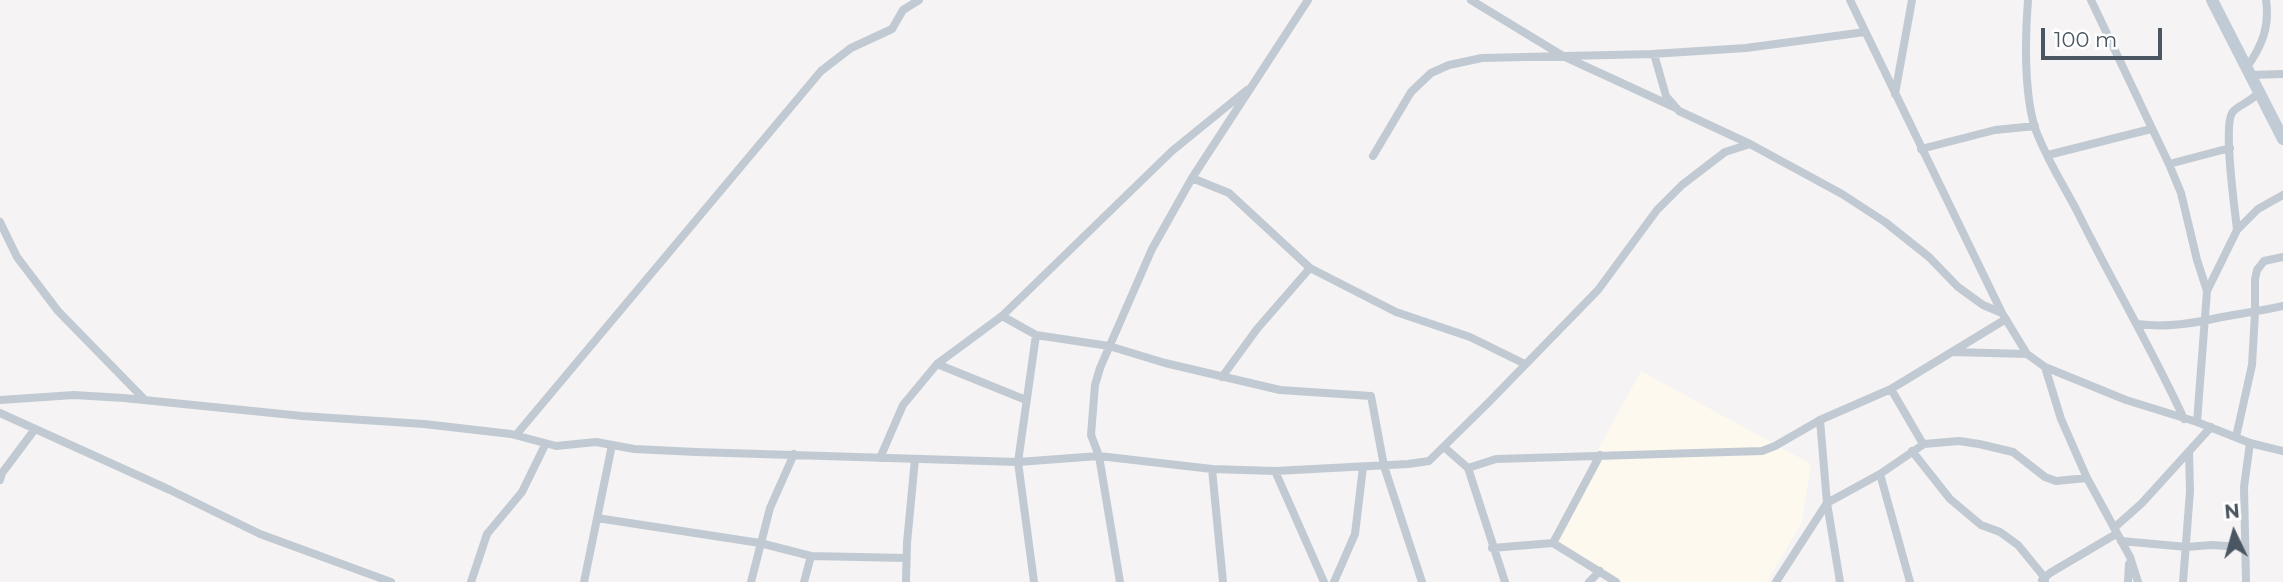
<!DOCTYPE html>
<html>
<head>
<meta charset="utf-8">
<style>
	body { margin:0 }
	#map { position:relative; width:2283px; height:582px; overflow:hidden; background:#f5f3f3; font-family:Montserrat,sans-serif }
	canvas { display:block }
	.north { position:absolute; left:2199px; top:498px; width:70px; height:70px; -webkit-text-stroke:5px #fff; paint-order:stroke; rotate:355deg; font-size:19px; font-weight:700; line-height:28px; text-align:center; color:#4a5661 }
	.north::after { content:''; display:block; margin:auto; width:24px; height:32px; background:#4a5661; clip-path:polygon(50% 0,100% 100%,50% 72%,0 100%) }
	.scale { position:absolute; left:2041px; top:28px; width:121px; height:32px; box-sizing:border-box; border:4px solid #4a5661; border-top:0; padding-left:9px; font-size:21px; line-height:24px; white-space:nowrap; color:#4a5661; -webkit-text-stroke:5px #fff; paint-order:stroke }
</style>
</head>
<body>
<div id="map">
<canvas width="2283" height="582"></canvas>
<div class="north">N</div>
<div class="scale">100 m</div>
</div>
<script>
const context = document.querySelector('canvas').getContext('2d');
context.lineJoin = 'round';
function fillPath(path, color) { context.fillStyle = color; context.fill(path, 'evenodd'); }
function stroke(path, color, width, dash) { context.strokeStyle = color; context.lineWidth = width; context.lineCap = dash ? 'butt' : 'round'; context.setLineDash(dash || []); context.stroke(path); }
fillPath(new Path2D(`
	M1641,371L1811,464L1802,522L1767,582H1610L1556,550L1553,532Z`), '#fdf9ef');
stroke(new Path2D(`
	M1471,0L1563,56L1676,108
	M1850,0L2002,313
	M2028,0C2025,37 2024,93 2035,128C2045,156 2062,183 2076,209C2111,280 2151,347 2184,419
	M2091,0L2169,164L2181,193L2197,260L2207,291
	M1654,54L1666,96L1679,111L1750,144
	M2247,67C2262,46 2270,26 2266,0
	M2251,75L2283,74
	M1895,94L1912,0
	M1921,149L1995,130L2035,126
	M2048,155L2151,129
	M1373,156L1411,92L1431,73L1449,65L1482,58L1652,54L1746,48L1865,32
	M2169,164L2230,148
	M1192,178L1229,193L1310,268L1396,312L1470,337L1525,364
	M0,222L17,257L58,311L145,400
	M2237,230C2235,209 2223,128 2232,113C2236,106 2251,102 2258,93
	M1002,316L1036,335L1109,346L1165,363L1280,390L1371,396L1384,466L1422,582
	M2138,324C2166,328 2195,323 2222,317C2243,313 2263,311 2283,306
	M1952,352L2027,354
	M937,364L1026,400
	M2045,367L2126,400L2197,422L2250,443L2283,451
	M1222,377L1257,329L1310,268
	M1891,389L1923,444
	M0,400L74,395L124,398L302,416L424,424L511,434L556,446L596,442L634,449L696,452L1018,462L1099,456L1212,469L1275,471L1408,464L1429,461L1488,403L1598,290L1657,210L1682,185L1725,152L1750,144L1842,194L1885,222L1929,257L1958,287L1983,305L2002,313L2027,354L2045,367L2061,419L2087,478L2130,557L2138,582
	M0,413L170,490L260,534L391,582
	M1820,420L1827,503L1840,582
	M2197,422L2207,291L2237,230L2258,209L2283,195
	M516,435L821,71L851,48L892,29L903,10L919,0
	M2236,437L2252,365L2255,313V279L2257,270L2264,261L2283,257
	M1444,447L1468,468L1505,582
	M1912,451L1950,499L1981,525L2000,532L2018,545L2045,578V582
	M880,458L903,405L937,364L1002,316L1172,151L1247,90
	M1468,468L1496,459L1762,451L1775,446L1820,420L1891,389L2006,319
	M1212,469L1223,582
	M1275,471L1324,582
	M1880,474L1910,582
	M0,480L2,473L35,429
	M597,518L760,543L811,556
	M2114,528L2142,503L2211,427
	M2121,541L2187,547L2211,545L2244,547
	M1553,543L1600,455
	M1492,548L1553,543L1616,582
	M2042,580L2050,573L2116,534
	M471,582L487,534L522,492L545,445
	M584,582L612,445
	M751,582L770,508L794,454
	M804,582L811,556L906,558
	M906,582L907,543L915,459
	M1034,582L1018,462L1036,335
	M1120,582L1099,456L1091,435L1095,385L1100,368L1152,249L1192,178L1308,0
	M1334,582L1355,534L1363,467
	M1589,582L1600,571
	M1776,582L1827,503L1880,474L1924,444L1959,441L1979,444L2013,452L2045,477L2056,481L2087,478
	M2128,582L2129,564
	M2183,582L2190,491L2189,452
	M2246,582L2244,487L2250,443`), '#c1cad2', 8);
stroke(new Path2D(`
	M2212,0L2283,139`), '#c1cbd6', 12);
</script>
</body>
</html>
